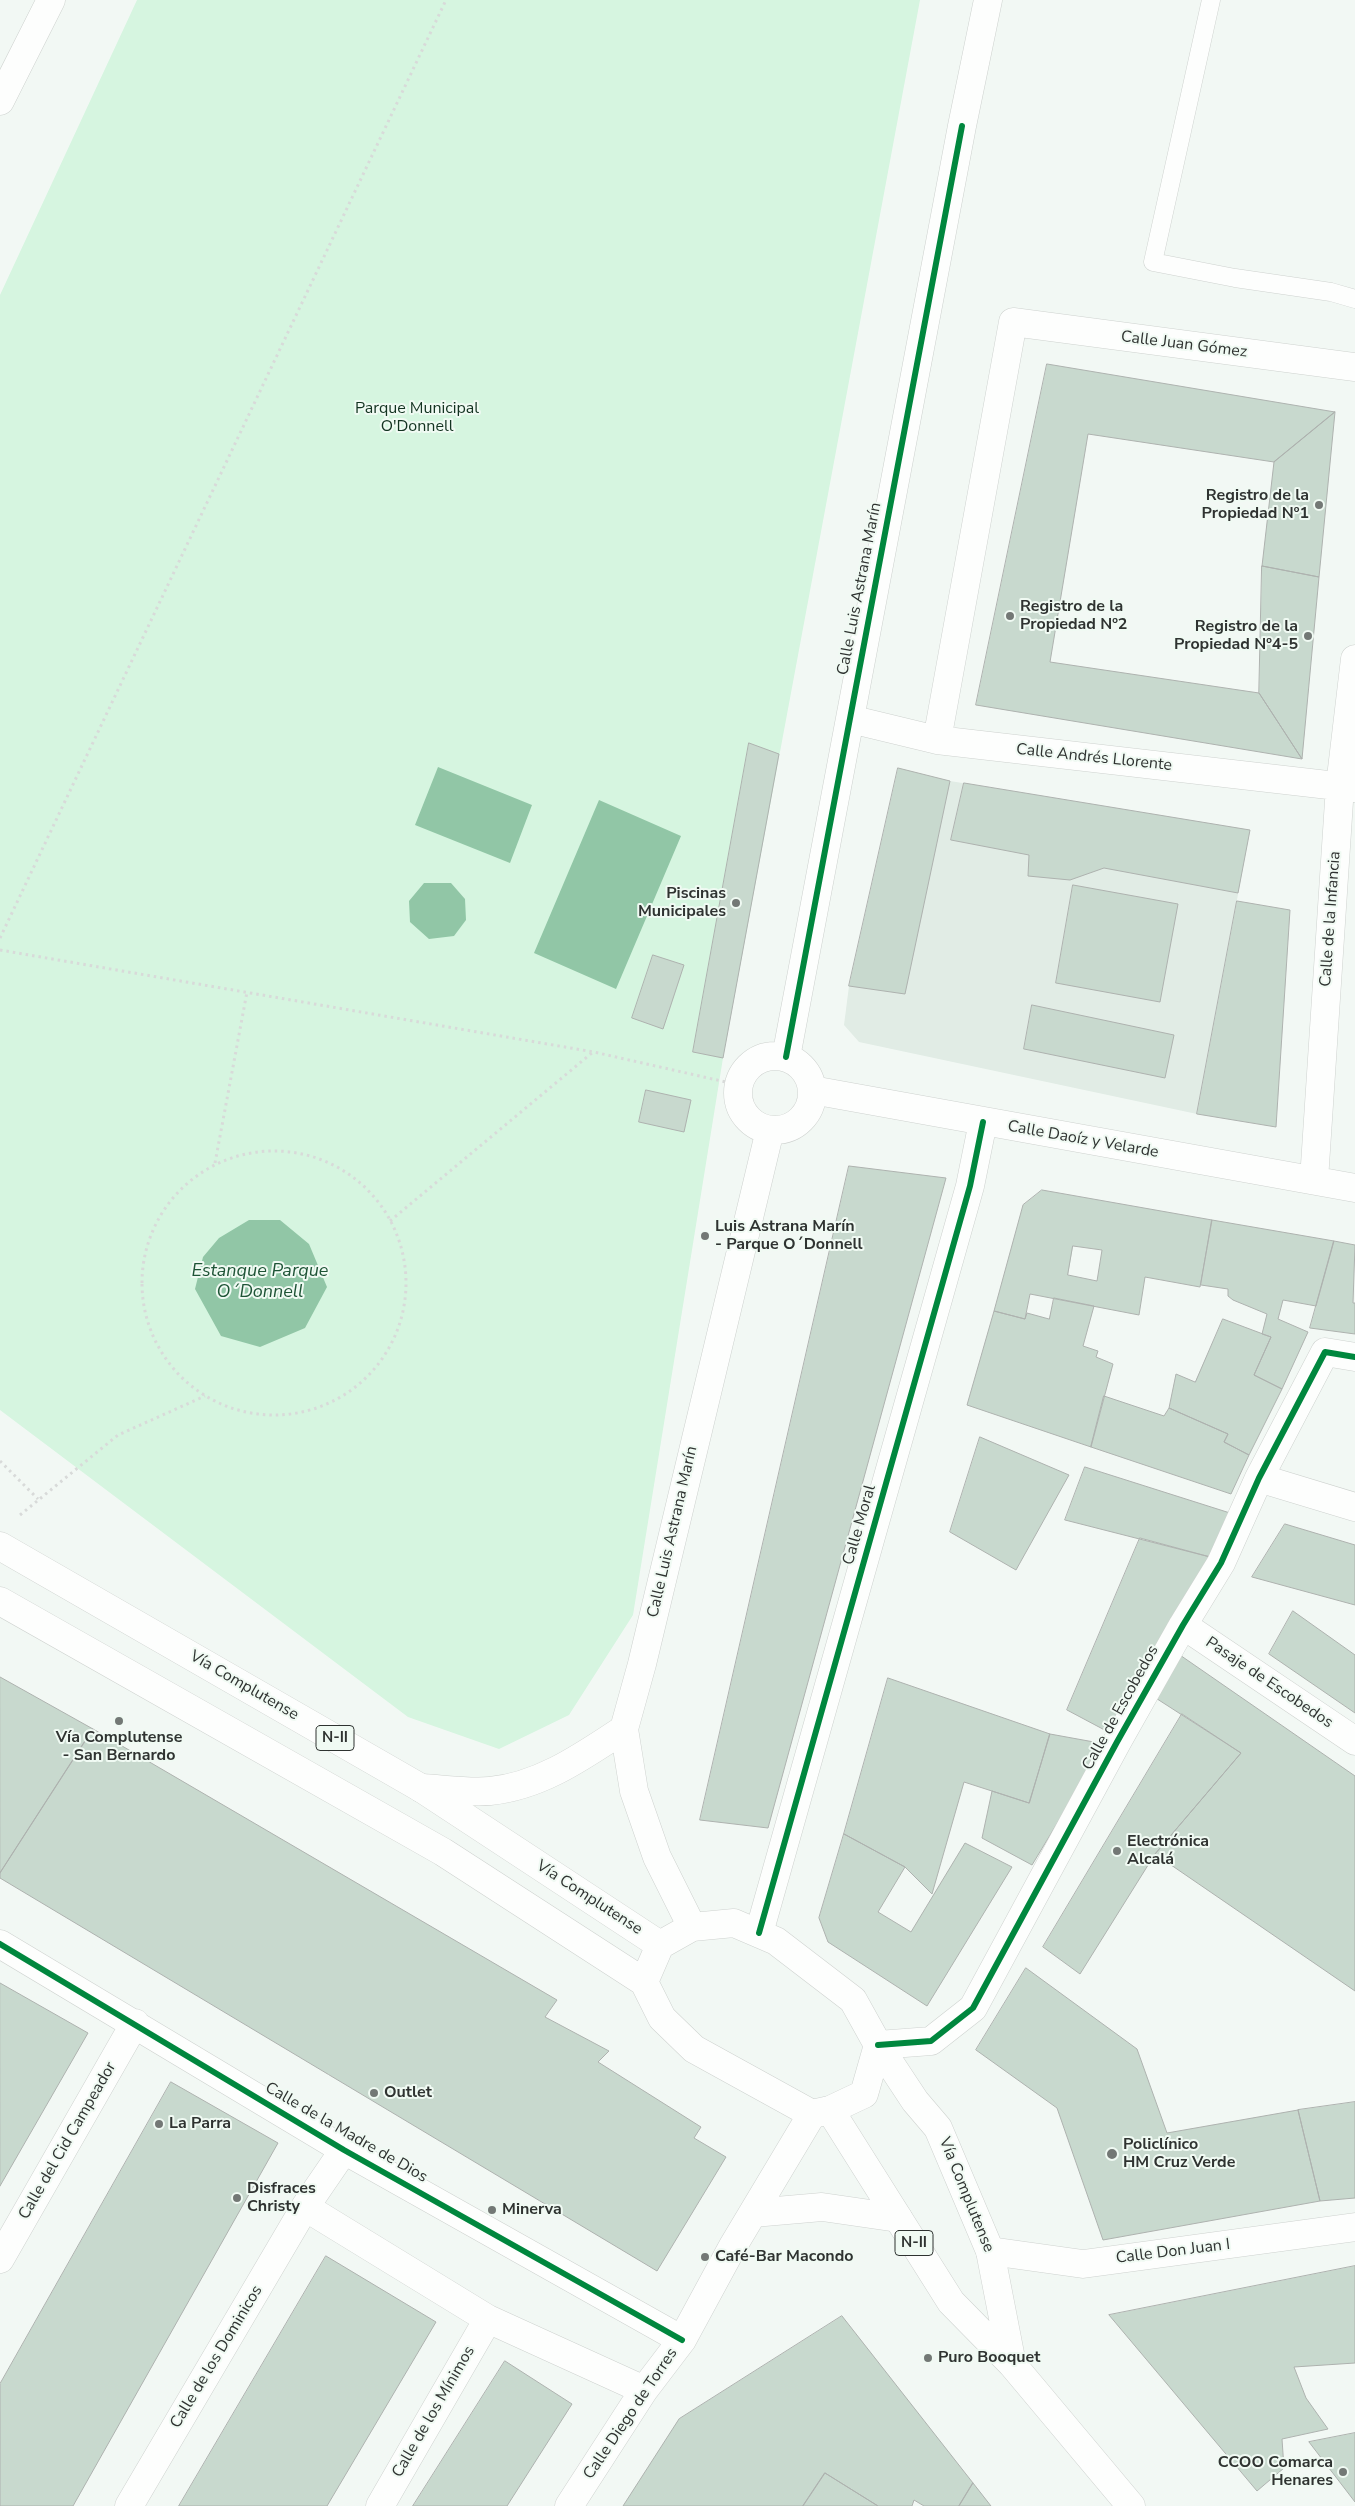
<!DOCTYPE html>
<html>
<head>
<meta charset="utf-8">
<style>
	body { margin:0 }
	canvas { display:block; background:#f2f8f4 }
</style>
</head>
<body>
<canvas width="1355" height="2506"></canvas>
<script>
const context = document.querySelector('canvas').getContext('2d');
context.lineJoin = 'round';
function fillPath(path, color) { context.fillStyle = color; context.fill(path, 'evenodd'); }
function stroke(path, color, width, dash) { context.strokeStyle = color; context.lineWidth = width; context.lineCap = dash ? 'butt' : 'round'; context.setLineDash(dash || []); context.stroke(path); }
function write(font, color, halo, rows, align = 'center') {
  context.font = font + ' "Nunito Sans",sans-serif'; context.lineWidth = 4; context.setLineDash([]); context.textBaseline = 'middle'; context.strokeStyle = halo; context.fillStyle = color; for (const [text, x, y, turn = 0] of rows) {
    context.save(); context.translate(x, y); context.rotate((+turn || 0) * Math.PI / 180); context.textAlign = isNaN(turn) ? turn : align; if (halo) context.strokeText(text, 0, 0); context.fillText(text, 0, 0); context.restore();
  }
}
fillPath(new Path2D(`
	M950,781L1250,830L1197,1114L859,1042L844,1025L849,986Z`), '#e1ece5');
fillPath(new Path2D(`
	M137,0H920L723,1058L633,1615L569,1715L499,1749L408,1717L0,1410V295Z`), '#d6f5e0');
fillPath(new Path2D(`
	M438,767L532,805L510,863L415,825Z
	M599,800L681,836L616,989L534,953Z
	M424,883H451L465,899L466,920L454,936L429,939L410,922L409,901Z
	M249,1220H280L309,1244L327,1287L305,1328L260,1347L221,1336L195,1289L203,1257L219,1238Z`), '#91c6a6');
const building = new Path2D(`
	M1047,364L1335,412L1274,462L1088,434L1050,662L1259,693L1302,759L976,705Z
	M1335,412L1319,577L1262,566L1274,462Z
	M1262,566L1319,577L1302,759L1259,693Z
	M749,743L779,754L723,1058L693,1052Z
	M898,768L950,781L905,994L849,986Z
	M964,783L1250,830L1238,893L1104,868L1070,880L1028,876L1029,855L951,840Z
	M1073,885L1178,904L1160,1002L1056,983Z
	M1237,901L1290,910L1276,1127L1197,1114Z
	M653,955L684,965L663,1029L632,1018Z
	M1032,1005L1174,1035L1165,1078L1024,1049Z
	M646,1090L691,1100L684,1132L639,1122Z
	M849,1166L946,1178L768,1828L700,1820Z
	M1042,1190L1212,1220L1200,1287L1145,1277L1139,1315L1030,1294L1025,1319L994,1311L1023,1205ZM1073,1246L1102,1250L1097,1281L1068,1275Z
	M1212,1220L1334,1241L1316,1306L1283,1300L1278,1319L1308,1332L1282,1389L1254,1375L1271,1337L1262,1334L1267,1314L1233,1300L1228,1296V1289L1201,1285Z
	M1334,1241L1355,1245L1353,1303H1355V1334L1310,1328Z
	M1054,1298L1094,1306L1083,1346L1098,1351L1096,1357L1113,1364L1091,1447L967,1405L994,1311L1025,1319L1027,1313L1049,1319Z
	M1223,1319L1271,1337L1254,1375L1282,1389L1249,1455L1224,1442L1228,1434L1169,1408L1176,1374L1195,1382Z
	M1104,1396L1164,1416L1169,1408L1228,1434L1224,1442L1249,1455L1231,1494L1091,1447Z
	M980,1437L1069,1475L1016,1570L950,1532Z
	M1085,1467L1230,1513L1214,1558L1065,1520Z
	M1285,1524L1355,1545V1605L1252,1577Z
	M1140,1538L1214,1558L1114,1735L1067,1710Z
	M1293,1611L1355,1655V1713L1269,1654Z
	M1177,1653L1355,1776V1991L1155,1854L1241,1753L1151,1695Z
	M0,1677L93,1729L0,1873Z
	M888,1678L1050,1734L1029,1803L964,1782L932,1894L905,1867L844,1834Z
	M1182,1714L1241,1753L1155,1854L1080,1974L1043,1947Z
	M93,1729L557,2000L545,2017L609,2051L598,2062L701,2127L694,2138L726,2157L657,2271L0,1878V1873Z
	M1050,1734L1105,1744L1032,1865L982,1838L992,1791L1029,1803Z
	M844,1834L905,1867L878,1912L911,1932L965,1843L1012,1867L927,2006L828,1942L819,1918Z
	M1026,1968L1137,2049L1167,2133L1298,2110L1320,2201L1103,2240L1057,2108L976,2050Z
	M0,1983L88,2033L0,2186Z
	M171,2082L278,2143L73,2506H0V2384Z
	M1355,2102V2198L1320,2201L1298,2110Z
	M326,2256L436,2322L327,2506H179Z
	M1355,2266V2363L1294,2367L1306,2398L1328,2429L1282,2439L1284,2468L1257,2491L1109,2315Z
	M842,2316L973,2483L959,2506H924L914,2500L912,2506H878L825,2473L803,2506H623L679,2419Z
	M505,2361L572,2404L507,2506H413Z
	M1355,2433V2502L1309,2442Z
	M825,2473L878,2506H803Z
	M973,2483L991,2506H959Z`);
fillPath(building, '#c8d9ce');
stroke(building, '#aeb2af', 1);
const lane = new Path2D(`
	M1211,0L1153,262L1235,278L1331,292L1355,299`);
const street = new Path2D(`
	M0,101L51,0
	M850,719L937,740L1355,788
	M937,740L1013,322L1355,367
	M738 1093a37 37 0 1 1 74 0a37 37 0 1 1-74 0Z
	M786,1057L962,126L988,0
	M812,1090L1355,1188
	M1314,1180L1340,786L1355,659
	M1259,1478L1355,1507
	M1183,1625L1355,1741
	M421,1788C443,1789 468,1793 490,1791C541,1786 583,1756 624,1729
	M692,1927L657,1857L634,1791L624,1729L642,1664L770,1130
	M759,1933L970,1186L983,1122
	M0,1944L344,2150L682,2340
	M878,2045L931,2041L973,2008L1117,1742L1183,1625L1221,1563L1259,1478L1325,1352L1355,1357
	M344,2150L305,2207L488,2319L644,2390
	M753,2213L822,2207L898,2218
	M990,2251L1083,2264L1355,2227
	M0,2259L135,2023
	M129,2506L305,2207
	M380,2506L488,2319
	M569,2506L644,2390L682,2340L733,2246L812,2114`);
const primary = new Path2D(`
	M0,1546L421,1788L660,1945
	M0,1601L443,1852L644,1982
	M878,2045L864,2094L830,2110L812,2114L694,2049L662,2018L644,1982L660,1945L692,1927L734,1923L776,1941L853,2000L878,2045L915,2101L938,2128L990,2251L1012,2364
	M830,2110L951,2302L1012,2364L1131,2506`);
stroke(lane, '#ced2cf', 19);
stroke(street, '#ced2cf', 29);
stroke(primary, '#ced2cf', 29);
stroke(new Path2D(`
	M0,938L446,0
	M0,950L594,1052L739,1085
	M142 1283a132 132 0 1 1 264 0a132 132 0 1 1-264 0Z
	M215,1163L247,992
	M390,1221L593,1052
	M0,1461L38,1499
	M20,1515L118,1435L205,1396`), '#d8dad9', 3, [2.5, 4]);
stroke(lane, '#fdfefd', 18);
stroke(street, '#fdfefd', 28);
stroke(primary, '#fdfefd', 28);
stroke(new Path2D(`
	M786,1057L962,126
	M759,1933L970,1186L983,1122
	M0,1944L344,2150L682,2340
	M878,2045L931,2041L973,2008L1117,1742L1183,1625L1221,1563L1259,1478L1325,1352L1355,1357`), '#00873e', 6);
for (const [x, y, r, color] of [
	[1319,505,5,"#737875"],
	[1010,616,5,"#737875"],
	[1308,636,5,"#737875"],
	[736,903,5,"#737875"],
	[705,1236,5,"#737875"],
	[119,1721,5,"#737875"],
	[1117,1851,5,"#737875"],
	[374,2093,5,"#737875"],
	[159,2124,5,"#737875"],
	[1112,2154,6,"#737875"],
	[237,2198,5,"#737875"],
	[492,2210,5,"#737875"],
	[705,2257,5,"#737875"],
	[928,2358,5,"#737875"],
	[1343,2472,5,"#737875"]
]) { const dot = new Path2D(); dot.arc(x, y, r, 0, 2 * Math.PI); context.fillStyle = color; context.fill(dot); stroke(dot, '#f0faf3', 2); }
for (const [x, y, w] of [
	[335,1738,38],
	[914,2243,38]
]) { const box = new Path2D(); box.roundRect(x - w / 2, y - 12.5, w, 25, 4); context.fillStyle = '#f0faf3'; context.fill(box); stroke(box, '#2f3331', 1); }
write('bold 15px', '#2f3331', null, [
	["N-II",335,1738],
	["N-II",914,2243]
]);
write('16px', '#2f3331', '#f0faf3', [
	["Calle Juan Gómez",1184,345,7],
	["Calle Luis Astrana Marín",860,589,-79],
	["Calle Andrés Llorente",1094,758,6],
	["Calle de la Infancia",1331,919,-86],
	["Calle Daoíz y Velarde",1083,1140,10],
	["Calle Moral",860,1525,-74],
	["Calle Luis Astrana Marín",673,1532,-77],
	["Pasaje de Escobedos",1269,1683,34],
	["Vía Complutense",244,1686,30],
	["Calle de Escobedos",1121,1708,-61],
	["Vía Complutense",589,1898,33],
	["Calle de la Madre de Dios",346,2133,30],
	["Calle del Cid Campeador",68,2141,-60],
	["Vía Complutense",966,2195,68],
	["Calle Don Juan I",1173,2252,-7],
	["Calle de los Dominicos",217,2357,-59],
	["Calle de los Mínimos",434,2412,-60],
	["Calle Diego de Torres",631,2414,-56]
]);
write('16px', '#133321', '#f0faf3', [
	["Parque Municipal",417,409],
	["O'Donnell",417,427]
]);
write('bold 16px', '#2f3331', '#f0faf3', [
	["Registro de la",1309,496,"right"],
	["Propiedad Nº1",1309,514,"right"],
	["Registro de la",1020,607],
	["Propiedad Nº2",1020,625],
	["Registro de la",1298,627,"right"],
	["Propiedad Nº4-5",1298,645,"right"],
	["Piscinas",726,894,"right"],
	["Municipales",726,912,"right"],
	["Luis Astrana Marín",715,1227],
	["- Parque O´Donnell",715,1245],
	["Vía Complutense",119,1738,"center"],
	["- San Bernardo",119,1756,"center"],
	["Electrónica",1127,1842],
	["Alcalá",1127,1860],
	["Outlet",384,2093],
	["La Parra",169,2124],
	["Policlínico",1123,2145],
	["HM Cruz Verde",1123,2163],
	["Disfraces",247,2189],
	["Christy",247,2207],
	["Minerva",502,2210],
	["Café-Bar Macondo",715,2257],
	["Puro Booquet",938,2358],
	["CCOO Comarca",1333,2463,"right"],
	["Henares",1333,2481,"right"]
], 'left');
write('italic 18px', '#1e5436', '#f0faf3', [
	["Estanque Parque",260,1272],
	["O´Donnell",260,1293]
]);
</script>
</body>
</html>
